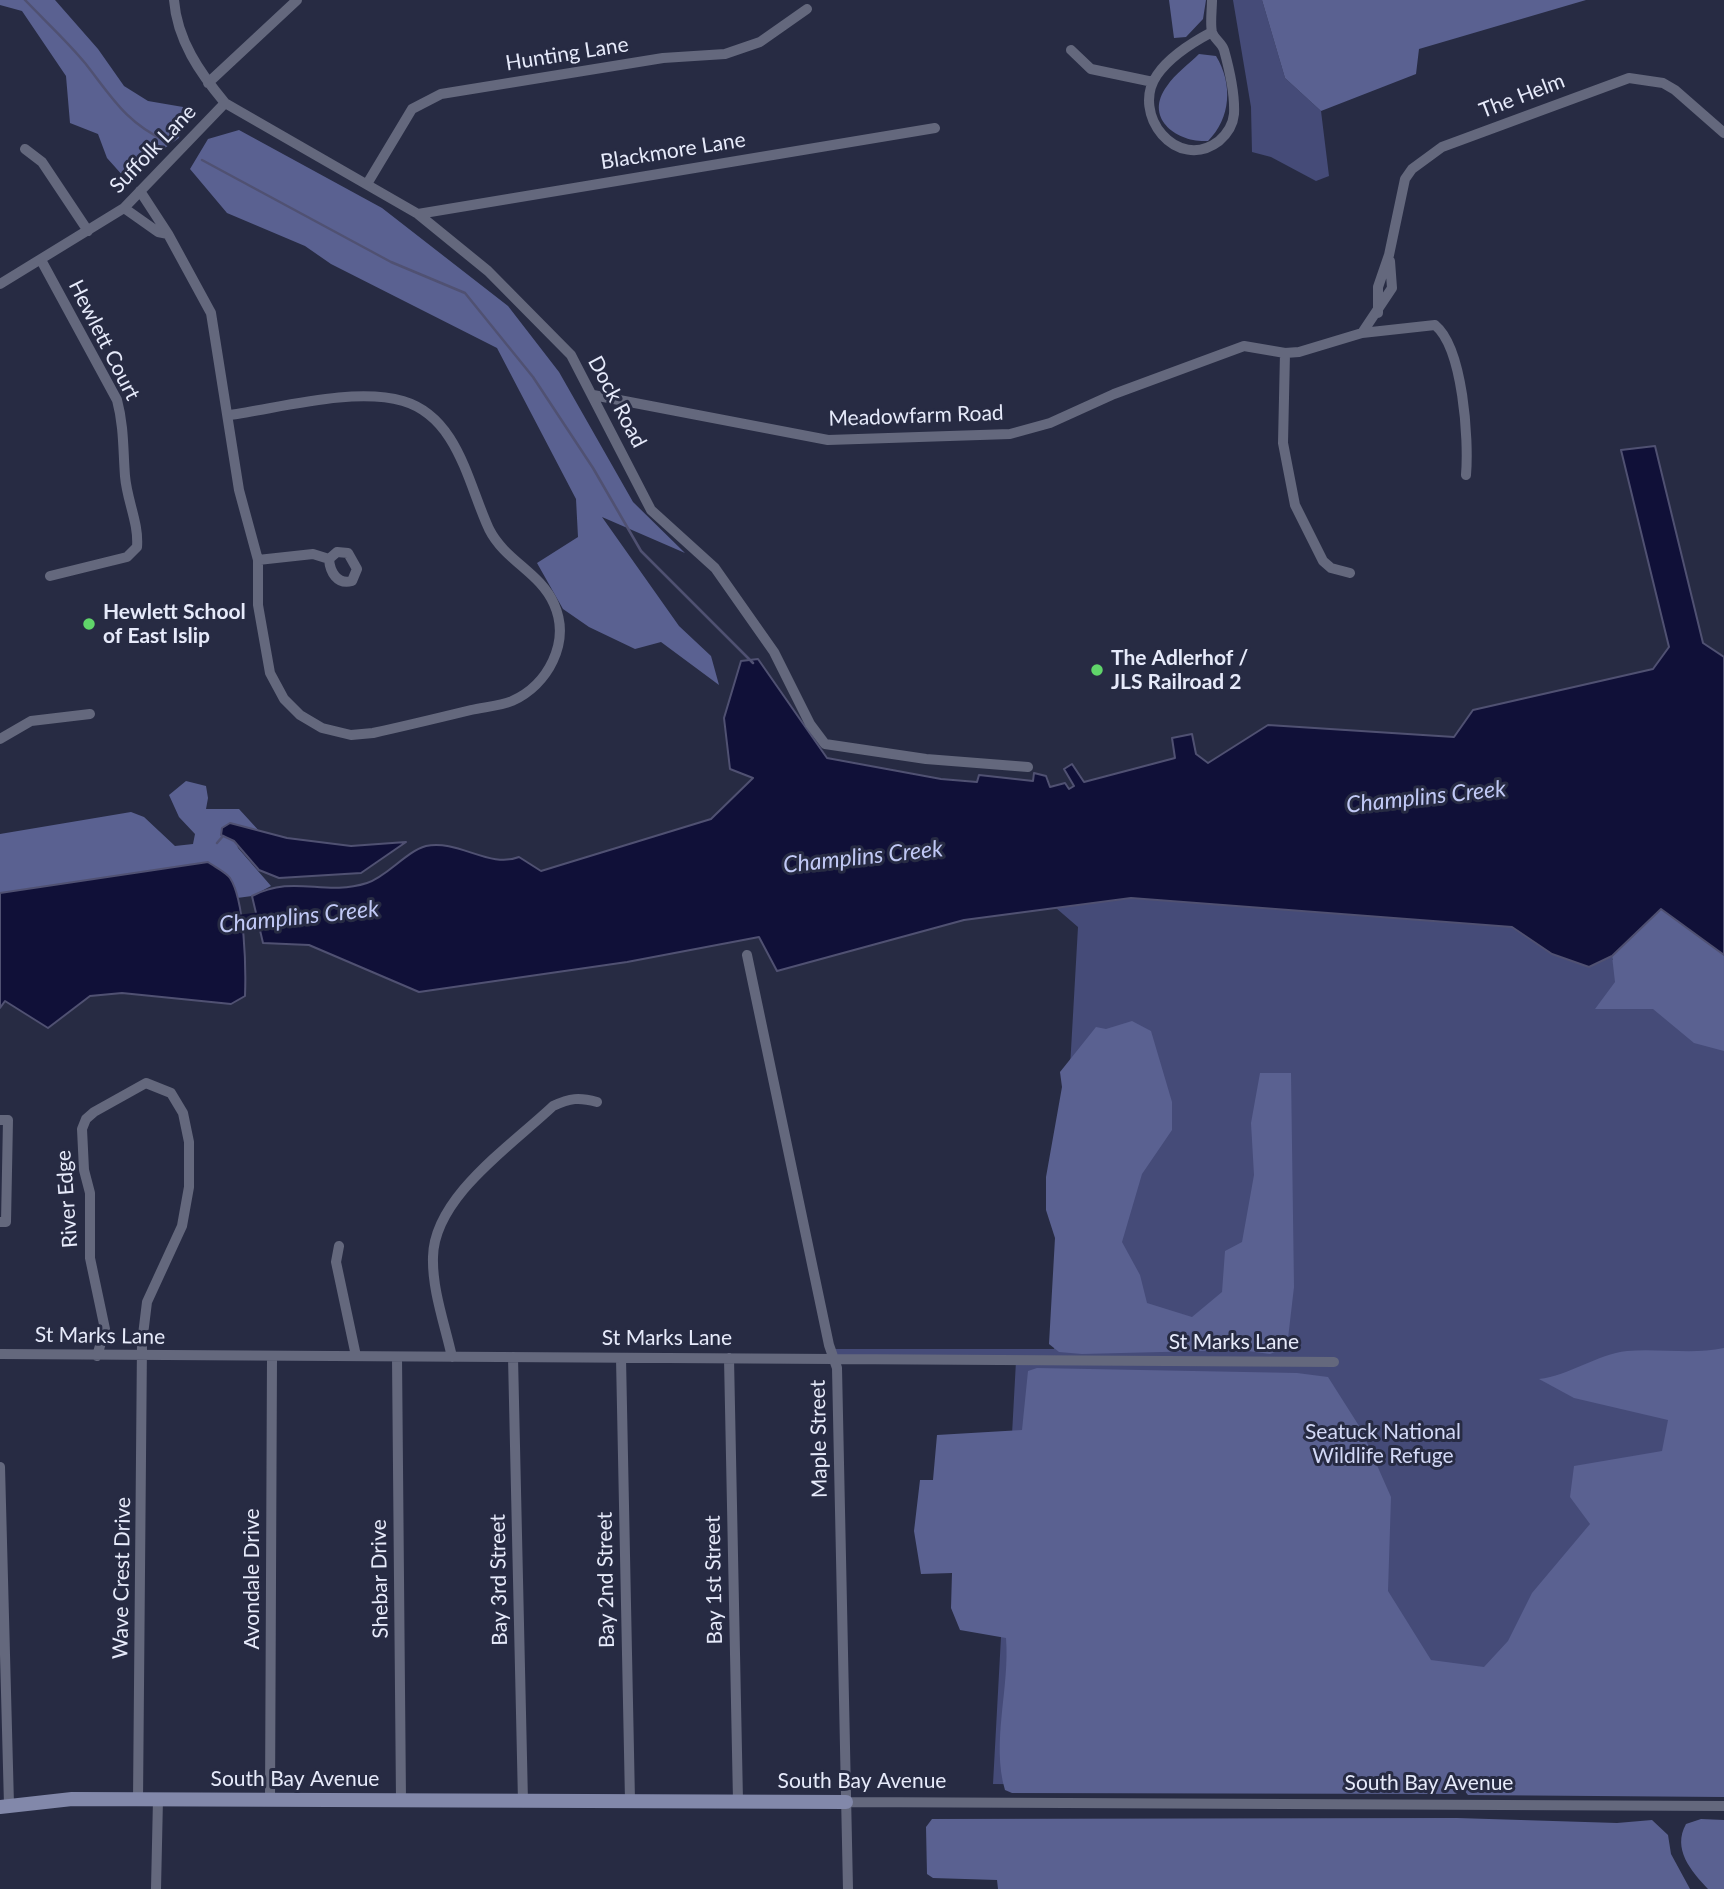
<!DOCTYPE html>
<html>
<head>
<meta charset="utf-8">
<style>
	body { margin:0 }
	canvas { display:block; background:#272b43 }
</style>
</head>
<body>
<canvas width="1724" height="1889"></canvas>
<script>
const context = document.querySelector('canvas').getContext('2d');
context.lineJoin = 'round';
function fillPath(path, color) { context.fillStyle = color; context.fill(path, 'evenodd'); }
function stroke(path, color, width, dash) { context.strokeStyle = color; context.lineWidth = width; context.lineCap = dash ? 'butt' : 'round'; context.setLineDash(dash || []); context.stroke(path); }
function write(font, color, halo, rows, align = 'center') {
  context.font = font + ' Lato,sans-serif'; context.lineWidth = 6; context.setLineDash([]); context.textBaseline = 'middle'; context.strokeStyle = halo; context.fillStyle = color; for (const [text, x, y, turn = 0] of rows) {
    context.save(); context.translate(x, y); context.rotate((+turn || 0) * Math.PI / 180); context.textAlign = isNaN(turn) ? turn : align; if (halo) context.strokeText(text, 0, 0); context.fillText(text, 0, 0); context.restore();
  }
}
fillPath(new Path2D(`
	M1233,0H1262L1285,78L1321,111L1329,176L1316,181L1271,157L1252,152L1251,107Z
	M1131,898L1512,927L1552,954L1589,967L1612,956V960L1724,956V1790L993,1784L1016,1361L838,1359L830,1349H1054L1078,927L1056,908Z`), '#454b78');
fillPath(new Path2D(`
	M0,0H55L98,49L124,86L148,101L183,107L179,138L124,177L107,158L98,134L70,123L66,76L22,11L0,5Z
	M1169,0H1206L1203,19L1186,37L1174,38Z
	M1262,0H1586L1419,49L1416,74L1321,111L1285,78Z
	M1199,54L1216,56C1233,84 1231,118 1208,141C1177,143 1143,118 1167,86C1175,74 1189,64 1199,54Z
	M239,130L382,208L508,306L559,372L633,502L685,553L602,517L679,626L711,656L719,685L661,642L635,649L589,627L563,609L537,563L578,537L576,499L497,348L331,264L305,246L227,213L190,169L208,139Z
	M186,781L206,786L208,798L206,809H239L261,833L230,823L238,848L271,886L252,896L237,898L230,877L208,862L0,893V834L131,812L144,817L175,846L193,844L195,834L179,817L169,795Z
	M1661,908L1724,955V1051L1694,1043L1653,1009H1595L1615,982L1612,956Z
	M1132,1021L1151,1031L1172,1102V1130L1142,1174L1122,1242L1140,1275L1147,1303L1192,1317L1222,1292L1225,1251L1242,1242L1254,1175L1251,1123L1260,1073H1291L1294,1287L1287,1347L1270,1354L1241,1350L1082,1354L1059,1352L1049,1344L1055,1238L1046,1210V1177L1062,1087L1060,1072L1096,1027L1106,1029Z
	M1724,1348V1797L1468,1795L1464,1790L1455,1794L1012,1793L1005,1790C991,1742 1010,1688 1006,1638L960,1630L951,1608L952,1573L921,1574L914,1531L920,1480H933L937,1435L1022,1430L1028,1371L1037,1368L1297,1373L1328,1377L1361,1429L1391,1497L1388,1591L1431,1660L1484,1667L1508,1641L1532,1593L1590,1524L1570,1497L1574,1466L1662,1451L1668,1420L1574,1398L1539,1379C1569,1376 1597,1354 1627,1351C1659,1348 1692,1355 1724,1348Z
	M1457,1818L1617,1823L1652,1820L1668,1835L1671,1854L1690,1889H998L997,1880L933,1878L927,1874L926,1827L932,1819Z
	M1701,1819L1724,1820V1889H1708C1691,1871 1672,1849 1686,1824Z`), '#5a6191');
const water = new Path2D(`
	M1655,446L1703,643L1724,657V955L1661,909L1612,956L1589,967L1552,954L1512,927L1131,898L964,920L777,971L759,937L627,962L419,992L309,945L263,943L252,896C295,874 323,897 367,883C388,876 405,852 426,846C458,839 490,869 519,857L541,871L711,819L753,778L730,769L724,718L741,661L758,659L827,758L941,779L977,782L979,775L1033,781L1034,773L1046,776L1050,787L1065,783L1069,789L1074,786L1064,769L1072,764L1084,782L1175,758L1172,738L1192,734L1196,754L1208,763L1268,725L1454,737L1473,710L1653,669L1669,647L1621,450Z
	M230,823L287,838L351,846L406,842L361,873L279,878L259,870L234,841L221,835L222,828Z
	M208,862C215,867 226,872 230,878C245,901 246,969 245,996L231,1004L122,993L90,996L48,1028L5,1001L0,1008V893Z`);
fillPath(water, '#101038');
stroke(water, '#505172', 2);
stroke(new Path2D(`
	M25,0C45,21 67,41 85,63C111,96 126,123 166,141
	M202,160L391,262L465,293L533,377L593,468L641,551L753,663
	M217,843L223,836`), '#505172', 2.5);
stroke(new Path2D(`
	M221,925L279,918`), '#101038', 16);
stroke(new Path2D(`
	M174,0C177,40 200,73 225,103L418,214L488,271L571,355L651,510L715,568L774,652L810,724L825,744L926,759L1028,767
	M1212,32C1193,42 1170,56 1157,75C1130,114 1177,173 1219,141C1227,134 1233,125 1234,114C1235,95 1229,68 1224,50C1222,43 1214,39 1212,32C1210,24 1212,9 1212,0
	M1071,50L1091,69L1153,82
	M208,83L297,0
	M25,149L42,162L88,231
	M367,184L412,109L441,94L663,58L725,54L760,42L807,9
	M140,191L168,234L211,313L239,490L258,560V605L270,673L284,699L300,715L322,728L351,735L373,733C405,726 438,718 471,710C484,707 500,706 512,701C548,685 571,642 554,604C540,572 505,561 489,529C468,484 458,417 403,401C354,387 280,408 230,415
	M124,208L158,232L168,234
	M418,214L935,128
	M41,260L117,400C124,426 123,450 125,476C127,501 139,523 137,547L127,557L50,576
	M0,284L124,208L225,103
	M1378,313V287L1389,255L1405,179L1412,169L1442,147L1629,78L1663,83L1675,90L1724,133
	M1362,333L1392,288L1390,261
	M1285,353L1283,443L1295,505L1323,561L1331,568L1350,573
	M593,395L828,440L1010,434L1050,423L1114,394L1244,346L1285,353L1299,352L1362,333L1435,325C1463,348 1469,439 1466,475
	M258,560L313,554L329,559L337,552L348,553L357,569L352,581C337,585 330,572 329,559
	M0,739L31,721L90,714
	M747,955L829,1345L837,1368L848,1889
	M0,1120H8L6,1222H0
	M339,1246L336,1262L356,1356
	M0,1354L1334,1362
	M97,1356L105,1329L90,1258V1193L84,1170L82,1129L86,1119L94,1112L146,1083L171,1093L183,1113L189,1142V1187L182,1226L147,1302L142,1343L138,1800
	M397,1357L401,1800
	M452,1357C445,1325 432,1290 433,1257C434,1197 512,1145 553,1106C570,1098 579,1097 597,1102
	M513,1357L523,1802
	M621,1358L630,1801
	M729,1358L738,1801
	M0,1467L9,1805
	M270,1800L272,1357
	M846,1802L1724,1806
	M156,1889L158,1799`), '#64687d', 10);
stroke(new Path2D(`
	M0,1807L72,1799L846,1802`), '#8288aa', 14);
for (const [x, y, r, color] of [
	[89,624,7,"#60d56a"],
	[1097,670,7,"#60d56a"]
]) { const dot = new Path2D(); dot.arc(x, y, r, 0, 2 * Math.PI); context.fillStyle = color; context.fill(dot); stroke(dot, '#272b43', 2.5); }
write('21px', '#e6eafa', '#272b43', [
	["Hunting Lane",567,54,-9],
	["The Helm",1522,96,-21],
	["Suffolk Lane",153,149,-46],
	["Blackmore Lane",673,151,-9],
	["Hewlett Court",104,340,63],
	["Dock Road",617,402,62],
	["Meadowfarm Road",916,416,-2],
	["River Edge",67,1199,-94],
	["St Marks Lane",100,1336,1],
	["St Marks Lane",667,1338],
	["St Marks Lane",1234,1342],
	["Maple Street",819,1439,-91],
	["Wave Crest Drive",122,1578,-89],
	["Avondale Drive",252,1579,-90],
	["Shebar Drive",380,1579,-91],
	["Bay 3rd Street",499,1580,-91],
	["Bay 2nd Street",606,1580,-91],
	["Bay 1st Street",714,1580,-91],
	["South Bay Avenue",295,1779],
	["South Bay Avenue",862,1781],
	["South Bay Avenue",1429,1783]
]);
write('bold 21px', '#e6eafa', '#272b43', [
	["Hewlett School",103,612],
	["of East Islip",103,636],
	["The Adlerhof /",1111,658],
	["JLS Railroad 2",1111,682]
], 'left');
write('21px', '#d3d9f7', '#272b43', [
	["Seatuck National",1383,1432],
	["Wildlife Refuge",1383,1456]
]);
write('italic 23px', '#c1c9f6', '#272b43', [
	["Champlins Creek",1426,797,-6],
	["Champlins Creek",863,857,-6],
	["Champlins Creek",299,917,-6]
]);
</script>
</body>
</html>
